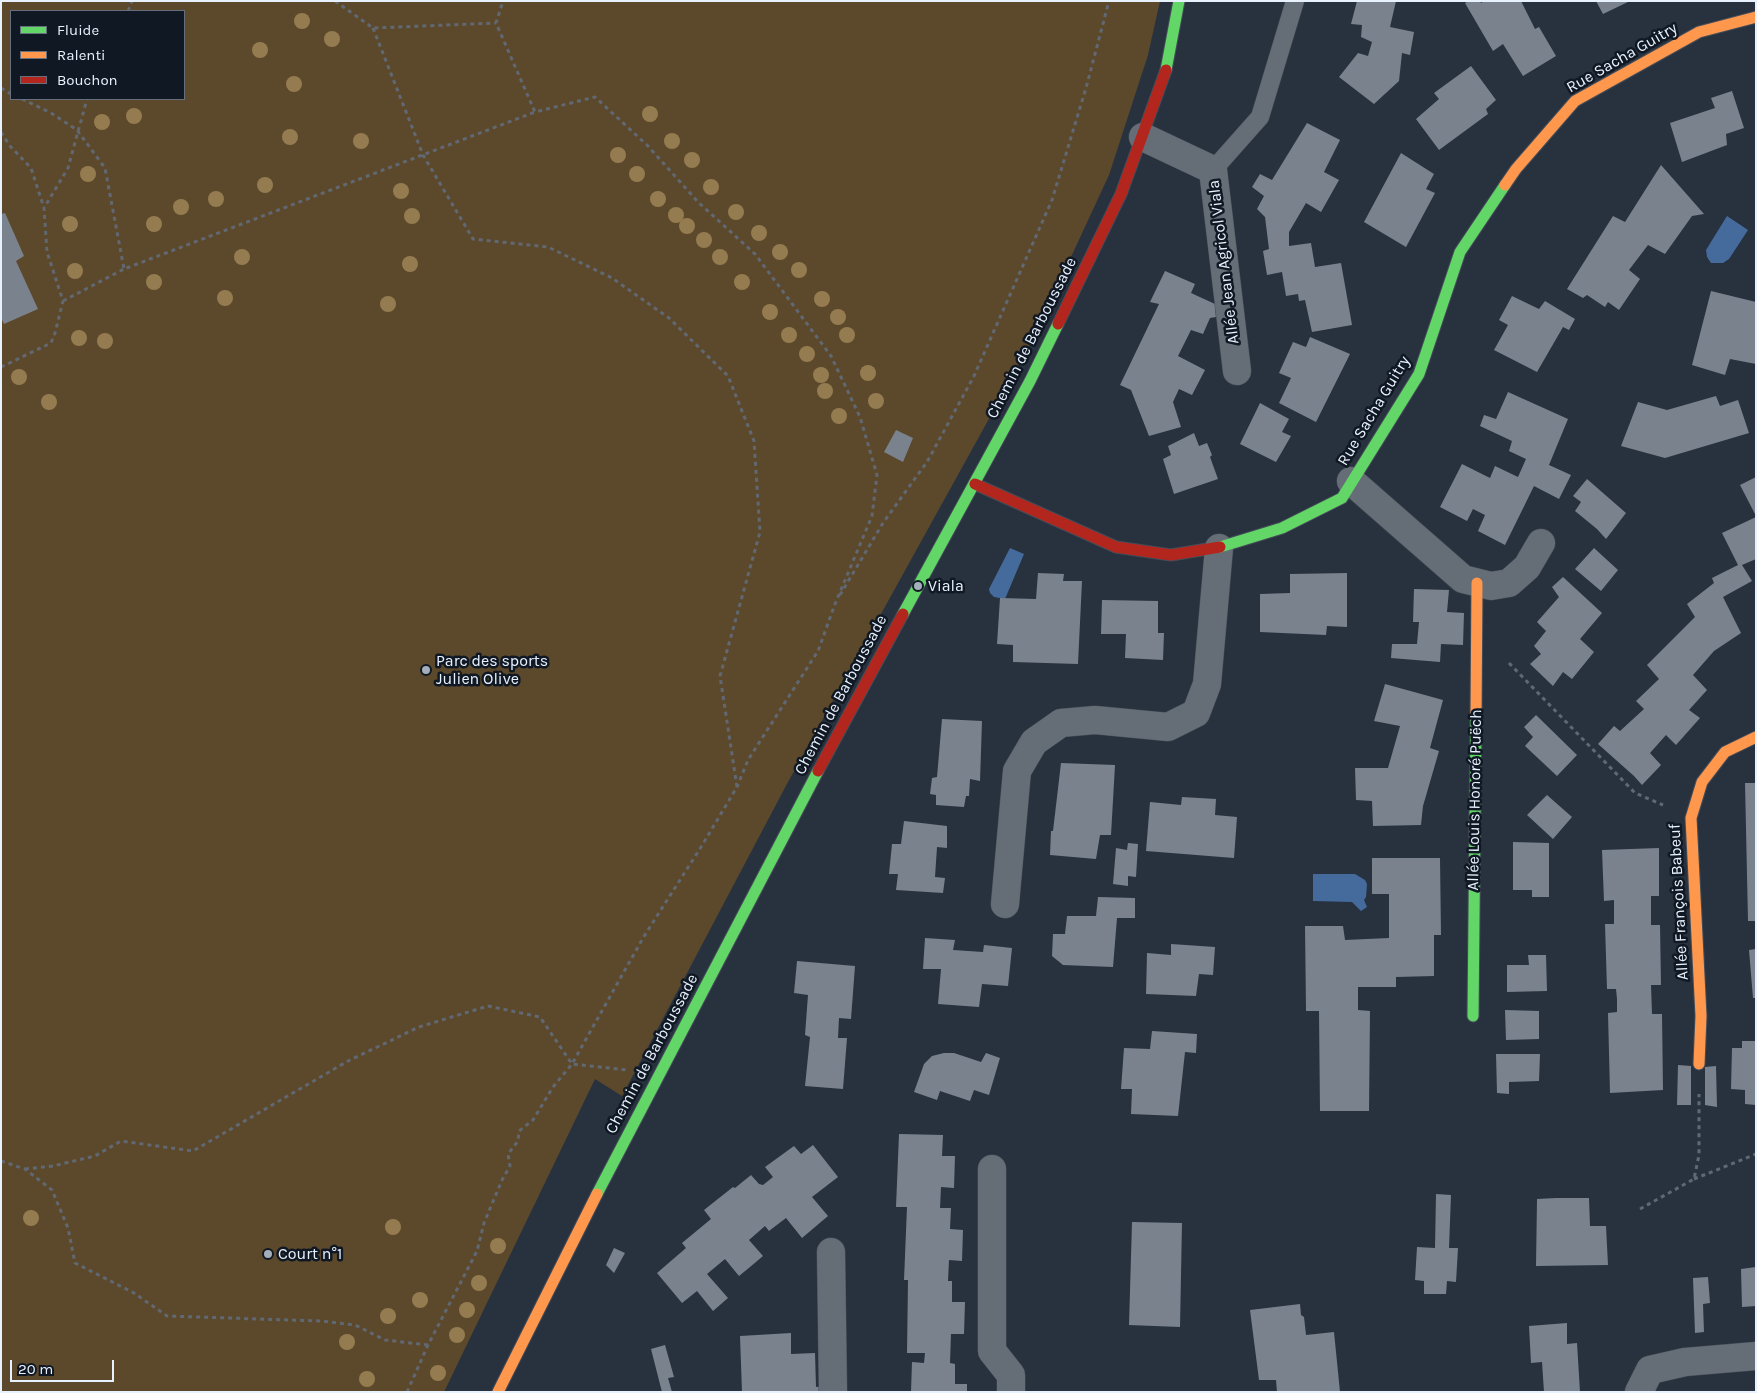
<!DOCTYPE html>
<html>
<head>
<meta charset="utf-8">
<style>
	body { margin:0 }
	#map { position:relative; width:1757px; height:1393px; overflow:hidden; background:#28323f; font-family:Karla,sans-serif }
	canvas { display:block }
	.frame { position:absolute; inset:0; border:2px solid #e8f2fe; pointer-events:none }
	.legend { position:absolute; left:10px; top:10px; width:175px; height:90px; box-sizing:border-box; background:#101823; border:1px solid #666f7b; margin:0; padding:6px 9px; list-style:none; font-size:15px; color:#e8f2fe }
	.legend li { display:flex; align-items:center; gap:10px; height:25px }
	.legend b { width:25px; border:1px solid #666f7b }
	.scale { position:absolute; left:10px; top:1360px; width:104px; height:22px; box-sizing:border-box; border:2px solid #e8f2fe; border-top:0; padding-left:6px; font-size:15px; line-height:18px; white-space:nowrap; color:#e8f2fe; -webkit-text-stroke:4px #101823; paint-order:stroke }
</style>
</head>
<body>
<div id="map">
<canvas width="1757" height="1393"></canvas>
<div class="frame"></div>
<ul class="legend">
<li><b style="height:6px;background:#63d668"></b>Fluide</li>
<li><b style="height:6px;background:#ff974d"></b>Ralenti</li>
<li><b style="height:6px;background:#b3261e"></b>Bouchon</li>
</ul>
<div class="scale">20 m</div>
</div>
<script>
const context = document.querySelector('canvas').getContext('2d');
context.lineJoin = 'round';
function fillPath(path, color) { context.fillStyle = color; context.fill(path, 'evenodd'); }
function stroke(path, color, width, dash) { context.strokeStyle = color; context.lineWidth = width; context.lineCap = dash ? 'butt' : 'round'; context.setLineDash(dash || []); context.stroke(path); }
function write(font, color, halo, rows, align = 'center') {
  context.font = font + ' Karla,sans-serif'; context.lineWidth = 5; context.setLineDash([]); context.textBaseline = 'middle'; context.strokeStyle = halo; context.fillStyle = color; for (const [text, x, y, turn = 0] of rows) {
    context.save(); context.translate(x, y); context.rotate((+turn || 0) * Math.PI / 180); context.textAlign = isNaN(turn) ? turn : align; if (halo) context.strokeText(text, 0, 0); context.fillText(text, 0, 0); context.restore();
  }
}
fillPath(new Path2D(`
	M1,1H1160L1148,55L1109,175L1032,341L788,782L622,1096L595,1079L444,1392H1ZM11,11H184V99H11Z`), '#5c492c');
fillPath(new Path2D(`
	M1727,216L1748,230L1729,259L1723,263H1711L1707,257L1706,250Z
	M1010,548L1024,554L1005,599L994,597L990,593L989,589Z
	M1313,874H1355L1365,880L1367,884L1366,897L1364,900L1367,907L1361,911L1352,902L1313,901Z`), '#456b9c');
fillPath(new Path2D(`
	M1357,1H1396L1390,27L1414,32L1410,55L1402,53L1399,81L1374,104L1339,77L1358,53L1368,56L1372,42L1361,37L1362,25L1351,24Z
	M1469,1H1480L1481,3L1484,1H1521L1535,29L1539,27L1556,56L1523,76L1503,44L1493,51L1465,3Z
	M1596,1H1630L1603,14Z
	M1471,66L1496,100L1486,109L1488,114L1439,150L1416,119L1439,99L1434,93Z
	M1732,91L1744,128L1726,134L1727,145L1682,162L1670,123L1715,108L1711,98Z
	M1307,123L1340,140L1324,172L1339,180L1321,212L1306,203L1289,232V246L1311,243L1315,267L1341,263L1352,325L1312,332L1305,300L1299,301L1298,294L1286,296L1282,272L1267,275L1263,251L1269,249L1265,217L1257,209L1264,196L1252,187L1260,174L1272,180Z
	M1401,153L1434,174L1426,189L1435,193L1406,247L1364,222Z
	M1661,165L1704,214L1692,216L1665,254L1648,245L1629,270L1640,279L1619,310L1608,302L1605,307L1587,295L1583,298L1567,289L1613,216L1625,222Z
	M5,213L24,256L16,261L38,309L4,324L1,318V214Z
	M1165,271L1195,284L1191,293L1215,304L1216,317L1210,318L1203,334L1191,330L1178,356L1205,370L1192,395L1179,389L1173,402L1181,427L1149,436L1131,390L1120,385L1159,304L1150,302Z
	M1711,291L1756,302V364L1730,359L1725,375L1692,365Z
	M1512,296L1539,309L1545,301L1575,319L1569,330L1563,327L1537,372L1494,350L1508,325L1499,320Z
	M1310,337L1350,354L1316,422L1279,403L1291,378L1279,373L1293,342L1306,347Z
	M1508,392L1568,419L1549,465L1571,475L1559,499L1534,486L1505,545L1478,531L1485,515L1473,509L1467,521L1440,507L1462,464L1490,478L1495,466L1518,477L1526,459L1509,451L1512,441L1480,426L1484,415L1496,419Z
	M1716,396L1720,406L1738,400L1749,433L1665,458L1621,446L1638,402L1667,410Z
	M1260,403L1289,419L1282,432L1291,436L1276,462L1240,444Z
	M896,430L913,438L903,462L884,452Z
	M1194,433L1199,446L1207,443L1212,455L1210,457L1218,479L1174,494L1163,459L1171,455L1168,446Z
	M1756,477V516L1740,485Z
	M1587,479L1626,513L1606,539L1597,529L1575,511L1581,502L1573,496Z
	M1756,517V559L1742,565L1752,581L1723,597L1741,633L1714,651L1693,675L1707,690L1689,710L1700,718L1676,745L1666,735L1650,753L1661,765L1642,785L1634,776L1598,744L1614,726L1620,731L1644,709L1636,701L1659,679L1647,665L1695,617L1687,604L1714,583L1712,578L1738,565L1722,533Z
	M1594,548L1618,570L1601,591L1575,569Z
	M1038,573L1064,574L1063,581H1082L1078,664L1013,662V645L997,644L1000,598L1036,599Z
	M1347,573V627L1327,626L1326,635L1260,632V594L1290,593V574Z
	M1563,577L1602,613L1580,639L1594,652L1572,679L1563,672L1553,686L1530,664L1541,654L1534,646L1546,631L1537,622L1559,597L1552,587Z
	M1414,589L1449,590L1447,612L1464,613L1463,645L1441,644L1440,662L1391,658L1392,644H1417L1419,622H1413Z
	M1102,600L1158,601V633H1164L1163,660L1125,658L1126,634H1101Z
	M1385,684L1443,700L1430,748L1439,751L1423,806L1421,825L1373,826L1372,801L1356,800L1355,768H1388L1400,726L1374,721Z
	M1536,715L1577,755L1557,776L1525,746L1533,737L1524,727Z
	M942,719L982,721L980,781L970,779L969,796H966L964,807L936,805V795L930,794L932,778L937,777Z
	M1061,763L1115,765L1111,835H1100L1096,859L1050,855L1051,831H1053Z
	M1745,783H1756V921H1748Z
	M1547,795L1572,817L1553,839L1527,815Z
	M1182,797L1216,799L1215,815L1237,817L1234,858L1146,851L1150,802L1181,805Z
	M904,821L947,826V848L937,847L935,877L945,878L943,893L896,890L898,874H889L892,844H901Z
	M1513,842L1549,843V897H1532V890H1513Z
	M1128,843L1138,844L1136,877L1128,876V886L1113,884L1116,848L1127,850Z
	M1659,848V896H1651V925H1660L1661,985H1651L1652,1014H1662L1663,1090L1610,1093L1608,1013L1617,1012V999L1616,989H1607L1605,924H1614V900L1604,901L1602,850Z
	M1372,858H1440L1441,935H1434V976L1396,977V987H1358V1010L1370,1011L1369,1111H1320L1319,1011H1306L1305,926H1343L1345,940L1389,938V894H1372Z
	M1098,897L1135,898V918H1117L1113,967L1063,965L1052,956L1053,934H1065L1067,916H1096Z
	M925,938L955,940L953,950L983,952L984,945L1012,948L1008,986L982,984L979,1007L938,1004L941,969H923Z
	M1171,944L1215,947L1213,975L1199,974L1196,996L1146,994L1147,953L1171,955Z
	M1756,949V998H1753L1749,950Z
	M1528,955H1546L1547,991L1507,992V965H1529Z
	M797,961L855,966L851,1019L839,1018L838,1038H847L843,1089L805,1086L810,1037L805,1035L808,995L794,993Z
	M1505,1010L1539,1011V1039L1506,1040Z
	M1152,1031L1197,1034L1196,1053L1185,1052L1178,1116L1131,1114L1132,1089H1121L1124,1048L1150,1049Z
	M1742,1041H1756V1105L1745,1104V1090L1731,1089L1732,1048H1742Z
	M944,1053H954L981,1062L986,1053L1000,1058L989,1095L974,1090L970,1101L940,1091L937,1100L914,1092L924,1064L932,1056Z
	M1496,1054H1540L1539,1081L1509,1082V1094L1497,1093Z
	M1678,1065L1691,1066V1105H1677Z
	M1716,1066L1717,1107L1705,1105V1067Z
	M899,1134L943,1135L942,1156H955L954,1188L941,1187L940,1208H951L950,1229L963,1230L962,1261L949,1260L948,1281H952V1302H965L964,1334H951L950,1363L955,1364V1384H967V1392H911L912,1362L924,1363L925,1353H907L908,1280H904L907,1207H896Z
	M813,1145L838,1177L812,1197L828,1216L802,1238L786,1218L769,1231L765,1226L749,1240L763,1256L750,1267L739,1276L725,1259L707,1274L728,1298L713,1311L697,1291L682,1303L657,1273L686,1248L682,1243L711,1219L704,1210L733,1187L735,1188L751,1175L759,1184L763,1185L773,1177L765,1167L794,1146L801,1154Z
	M1436,1194L1451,1195L1449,1248H1458L1456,1282L1447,1281L1446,1294H1424V1281L1415,1280L1417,1247L1435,1248Z
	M1556,1198H1589L1590,1226H1606L1608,1265L1536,1266L1537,1199Z
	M1132,1222L1182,1223L1180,1327L1129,1325Z
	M614,1248L625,1253L614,1273L606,1265Z
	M1756,1267V1306L1742,1307L1741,1269Z
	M1708,1277L1710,1303L1703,1304L1704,1332L1695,1333L1693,1278Z
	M1300,1304L1301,1315L1304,1317L1306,1335L1334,1332L1340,1392H1277L1276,1380H1259L1250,1310Z
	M1567,1323V1344L1577,1343L1580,1392H1544L1542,1362L1531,1363L1529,1326Z
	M791,1333V1354L815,1353L816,1387L824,1386V1392H742L740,1336Z
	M665,1345L674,1377L668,1378L672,1392H662L651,1349Z`), '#7a828e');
const lane = new Path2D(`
	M1213,170L1260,117L1295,1`);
const street = new Path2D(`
	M1143,137L1213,170L1237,371
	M1351,481L1463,579L1491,586L1509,583L1527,567L1541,543
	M1005,904L1017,771L1034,742L1061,723L1095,720L1168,727L1196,713L1207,684L1219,548
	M992,1169V1351L1011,1375V1392
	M831,1252L833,1392
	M1639,1392L1650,1370L1685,1362L1756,1356`);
const fast = new Path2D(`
	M1166,70L1179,1
	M1220,547L1282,528L1342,498L1419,374L1460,252L1505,185
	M903,614L1030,381L1058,324
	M1473,1016L1476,718
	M597,1194L818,771`);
const slow = new Path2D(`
	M1505,185L1516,169L1575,101L1699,32L1756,17
	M1476,718L1477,583
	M1699,1064L1701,1016L1691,818L1702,782L1725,752L1756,737
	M498,1392L597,1194`);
const jam = new Path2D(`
	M1058,324L1121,194L1166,70
	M975,484L1116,547L1171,555L1220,547
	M818,771L903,614`);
stroke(lane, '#454d58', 19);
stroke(street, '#454d58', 29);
stroke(fast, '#454d58', 13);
stroke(slow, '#454d58', 13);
stroke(jam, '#454d58', 13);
stroke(new Path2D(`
	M335,1L373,28L496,23
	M128,11L132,1
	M373,28L423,155L473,239L548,247L612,278L669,318L728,376L754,441L760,532L720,676L737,787
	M1,88L11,94
	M22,99L51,113L77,130L105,168L124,269L535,112
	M1,132L10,146L31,168L44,208
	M63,301L124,269
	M1,367L51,343L55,333L63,301L47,252L44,208L68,168L87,99
	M840,595L883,523L927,462L974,376L1052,200L1086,88L1109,1
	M1509,663L1635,793L1663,805
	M1,1161L25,1169L52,1190L68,1228L75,1263L134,1293L167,1316L321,1321L355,1325L385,1340L428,1345
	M25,1169L53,1166L95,1156L121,1141L193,1151L348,1061L419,1027L488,1006L540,1017L572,1064L627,1070
	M1694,1179L1756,1154
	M1640,1209L1694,1179L1699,1155V1094
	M407,1392L428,1345L477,1251L484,1223L502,1180L510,1166L508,1154L518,1141L519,1131L533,1120L553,1087L572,1064L643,938L701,847L737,787L748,760L818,651L835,604L872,516L877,475L860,417L831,356L755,254L698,202L648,146L595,97L535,112L496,23L503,1`), '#616872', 3, [4, 4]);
stroke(lane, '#656e77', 18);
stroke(street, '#656e77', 28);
stroke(fast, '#63d668', 11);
stroke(slow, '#ff974d', 11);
stroke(jam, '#b3261e', 11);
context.fillStyle = '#957c50';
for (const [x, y] of [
	[302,21],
	[332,39],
	[260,50],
	[294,84],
	[650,114],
	[134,116],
	[102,122],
	[290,137],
	[361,141],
	[672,141],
	[618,155],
	[692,160],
	[88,174],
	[637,174],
	[265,185],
	[711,187],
	[401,191],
	[216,199],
	[658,199],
	[181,207],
	[736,212],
	[676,215],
	[412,216],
	[70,224],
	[154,224],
	[687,226],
	[759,233],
	[704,240],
	[780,252],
	[242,257],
	[720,257],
	[410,264],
	[799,270],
	[75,271],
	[154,282],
	[742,282],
	[225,298],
	[822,299],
	[388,304],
	[770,312],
	[838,317],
	[789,335],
	[847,335],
	[79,338],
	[105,341],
	[807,354],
	[868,373],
	[821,375],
	[19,377],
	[825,391],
	[876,401],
	[49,402],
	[839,416],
	[31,1218],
	[393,1227],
	[498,1246],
	[479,1283],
	[420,1300],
	[467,1310],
	[388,1316],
	[457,1335],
	[347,1342],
	[438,1373],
	[367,1379]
]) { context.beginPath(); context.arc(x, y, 8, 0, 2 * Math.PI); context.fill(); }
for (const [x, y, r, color] of [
	[918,586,5,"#a5afbb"],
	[426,670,5,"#a5afbb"],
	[268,1254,5,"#a5afbb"]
]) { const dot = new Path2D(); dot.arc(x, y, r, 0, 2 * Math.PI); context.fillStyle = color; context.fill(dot); stroke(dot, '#101823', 2); }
write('16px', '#e8f2fe', '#101823', [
	["Rue Sacha Guitry",1622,58,-30],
	["Allée Jean Agricol Viala",1224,262,-97],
	["Chemin de Barboussade",1032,338,-63],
	["Rue Sacha Guitry",1374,411,-59],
	["Chemin de Barboussade",841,695,-62],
	["Allée Louis Honoré Puëch",1475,800,-89],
	["Allée François Babeuf",1679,902,-93],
	["Chemin de Barboussade",652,1054,-62]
]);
write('16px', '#e8f2fe', '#101823', [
	["Viala",928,586],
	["Parc des sports",436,661],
	["Julien Olive",436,679],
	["Court n°1",278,1254]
], 'left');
</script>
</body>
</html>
